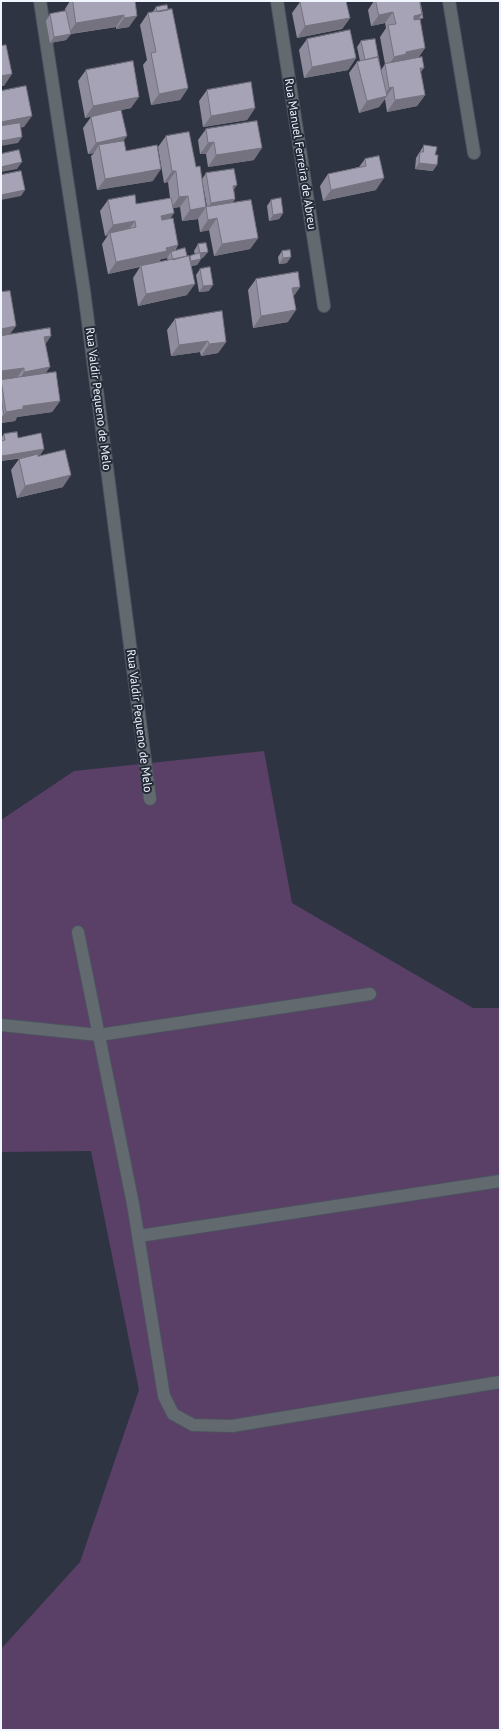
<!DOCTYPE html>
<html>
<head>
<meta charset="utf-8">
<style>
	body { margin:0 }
	#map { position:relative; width:501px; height:1731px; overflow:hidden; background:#2e3442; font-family:"PT Sans",sans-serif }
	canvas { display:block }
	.frame { position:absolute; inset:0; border:2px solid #f1f5fe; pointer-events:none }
</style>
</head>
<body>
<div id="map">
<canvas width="501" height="1731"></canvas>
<div class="frame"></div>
</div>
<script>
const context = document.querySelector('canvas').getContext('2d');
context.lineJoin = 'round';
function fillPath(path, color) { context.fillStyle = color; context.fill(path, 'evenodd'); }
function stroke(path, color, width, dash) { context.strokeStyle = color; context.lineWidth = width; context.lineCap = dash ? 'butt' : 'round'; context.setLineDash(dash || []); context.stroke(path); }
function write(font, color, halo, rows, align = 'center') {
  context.font = font + ' "PT Sans",sans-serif'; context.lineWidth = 4; context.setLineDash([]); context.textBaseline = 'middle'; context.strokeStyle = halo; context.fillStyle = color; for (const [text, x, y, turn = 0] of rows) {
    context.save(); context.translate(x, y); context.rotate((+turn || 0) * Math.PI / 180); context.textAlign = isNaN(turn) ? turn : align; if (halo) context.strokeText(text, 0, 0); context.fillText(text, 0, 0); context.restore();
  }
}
fillPath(new Path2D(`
	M264,751L292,903L473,1008H500V1730H1V1649L80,1562L139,1390L91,1151L1,1152V820L74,771Z`), '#5a3f66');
const street = new Path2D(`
	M40,1L84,291L150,799
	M277,1L324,306
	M449,1L474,153
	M78,932L133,1204L164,1396L173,1414L193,1425L232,1426L500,1382
	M1,1025L99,1035L370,994
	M139,1236L500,1181`);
stroke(street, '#4d5360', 14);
stroke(street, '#636a6f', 12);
fillPath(new Path2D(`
	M70,1H135L129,27L116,29V27L71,34L66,40L50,43L46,21L50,14L65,11V9Z
	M374,1H420V22L425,48L418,58L425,95L417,106L387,112L385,99L379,107L359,113L349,73L357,62L360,61L357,47L361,41L379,62L381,70L385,64L380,37L386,28L385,23L371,26L368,10Z
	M300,2L350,18L342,29L297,38L292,13Z
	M156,7L188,88L180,100L151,105L143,65L147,60L140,25L148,13H152Z
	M307,39L356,58L348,70L304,78L299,50Z
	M86,70L131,108L121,110L123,141L126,151L153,181L97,190L91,156L94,153L88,154L83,128L91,117L101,114L85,118L78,81Z
	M207,90L255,108L247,120L203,127L199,101Z
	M206,129L254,160L208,167L206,154H200L198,140Z
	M166,136L196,167L206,207H207L202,179L206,173L234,190L235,199L232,203L258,238L250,249L214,256L209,230L200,232L198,219L182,221L180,207L173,208L174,213L170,218L178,245L175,251L187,256L189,257L190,256L195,255L194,251L198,244L203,258H201V259L197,265L191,266L187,295L138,306L133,278L140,267L108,274L102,244L108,235L105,236L100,211L108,200L136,204L170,198L168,182L164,183L158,147ZM167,258L168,261L159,262L161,259Z
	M424,145L433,171L415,169L416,158Z
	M365,159L376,190L323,201L320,186L328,174L359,167Z
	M271,200L283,213L279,219L269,221L267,206Z
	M282,251L287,263L279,264L278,257Z
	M200,269L209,291L199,292L196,275Z
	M256,279L300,287L293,297L288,322L253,328L248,290Z
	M1,292L10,334L46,344V373L60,401L52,412L17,417L15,421L1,423Z
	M175,319L226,342L218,353L201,356L200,352L171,356L167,330Z
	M4,434L18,438L44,449L40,455H38V456L63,487L17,498L11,470L19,459L24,458L1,461V438Z`), '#8f8c9d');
fillPath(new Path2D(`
	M393,12L385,23L371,26L379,15Z
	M422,14L414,25V16Z
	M124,15L116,27L68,34L76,23Z
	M137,16L129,27L116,29L124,18Z
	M350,18L342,29L297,38L305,26Z
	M71,34L66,40L50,43L54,37Z
	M425,48L417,59L386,69L394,57L406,52Z
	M356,58L348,70L304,78L312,67Z
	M420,68H424L416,79Z
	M12,74L4,86H1V76Z
	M393,87L379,107L359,113L367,101L383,97L389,88Z
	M188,88L180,100L151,105L159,94Z
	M425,95L417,106L387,112L395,100Z
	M139,97L131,108L85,118L93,106Z
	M255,108L247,120L203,127L211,116Z
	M32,116L24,127L1,131V122Z
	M127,136L119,147L99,145L94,153L88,154L96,143Z
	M22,137L18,143L1,146V141Z
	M214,142L206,154H200L208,143Z
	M262,148L254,160L208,167L216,155Z
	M22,162L17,169L1,172V167Z
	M419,163L437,165L433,171L415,169Z
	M161,169L153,181L97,190L105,179Z
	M172,171H176L168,182L164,183Z
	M384,178L376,190L323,201L331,190Z
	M237,185L233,191V186Z
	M25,190L21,196L1,200V195Z
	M188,196L180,207L171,208L179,197Z
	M235,199L231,205L207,209L211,203Z
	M206,207L198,219L182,221L190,210Z
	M174,213L166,225L153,227L161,216Z
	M283,213L279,219L269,221L273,215Z
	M217,218L209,230L200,232L208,220Z
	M135,221L127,232L110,233L108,235L105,236L113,225Z
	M258,238L250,249L214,256L222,244Z
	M178,245L172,254L171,252L167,258L161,259L159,262L108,274L116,262L166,248Z
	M208,252L203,258L195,259L200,253Z
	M291,257L287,263L279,264L283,258Z
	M201,259L197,265L187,267L191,261Z
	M195,284L187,295L138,306L146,294Z
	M213,285L209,291L199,292L203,286Z
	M300,287L292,298V288Z
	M296,310L288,322L253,328L261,316Z
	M16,326L8,337L1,339V329Z
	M51,336L43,348L44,337Z
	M208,341L200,352L171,356L179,345Z
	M226,342L218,353L201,356L209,344Z
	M50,367L42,379L16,384L24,372Z
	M24,368L16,379L1,380V371Z
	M60,401L52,412L17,417L15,421L1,423V416H3L6,412L23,406Z
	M44,449L40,455L1,461V457L2,456Z
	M71,475L63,487L17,498L25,486Z`), '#74727f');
const building = new Path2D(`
	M73,1H135L137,16L124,18V15L76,23Z
	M303,1H346L350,18L305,26L300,2Z
	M376,1H420L422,14L414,16V20L420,19L425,48L406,52V54L394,57L388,25L396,24L393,12L379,15Z
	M420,3L423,18L418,19L422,14Z
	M167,5L168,10L157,12L156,7Z
	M172,9L188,88L159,94L151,53L156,52L148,13Z
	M66,11L71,34L54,37L50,14Z
	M350,30L356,58L312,67L307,39Z
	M375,39L379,61L378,57L365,60L361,41Z
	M6,45L12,74L1,76V46Z
	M378,57L387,96L367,101L357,62Z
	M422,57L424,68H420L425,95L395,100L393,87L389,88L385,64Z
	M133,61L139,97L93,106L86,70Z
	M251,82L255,108L211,116L207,90Z
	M26,86L32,116L1,122V91Z
	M121,110L127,136L96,143L91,117Z
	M257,121L262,148L216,155L214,142L208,143L206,129Z
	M20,123L22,137L1,141V126Z
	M189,132L196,167L200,166L206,207L190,210L188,196L179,197L176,171H172L166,136Z
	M124,141L126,151L157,145L161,169L105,179L99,145Z
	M424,145L437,147L435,155H438L437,165L419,163L420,152H423Z
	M19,150L22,162L1,167V154Z
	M379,156L384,178L331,190L328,174L366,166L365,159Z
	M234,169L237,185L233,186L235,199L211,203L206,173Z
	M21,171L25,190L1,195V175Z
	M135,195L136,204L171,198L174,213L161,216L162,220L173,218L178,245L166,248L167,251L116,262L110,233L136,227L135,221L113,225L108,200Z
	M281,198L283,213L273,215L271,200Z
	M251,200L258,238L222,244L217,218L208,220L206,207Z
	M206,243L208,252L200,253L198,244Z
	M185,248L187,256L173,260L171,252Z
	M290,250L291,257L283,258L282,251Z
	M200,253L201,259L191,261L190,256Z
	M189,256L195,284L146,294L141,266Z
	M210,267L213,285L203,286L200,269Z
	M298,272L300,287L292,288L296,310L261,316L256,279Z
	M10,291L16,326L1,329V292Z
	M222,311L226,342L209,344L208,341L179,345L175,319Z
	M50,328L51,336L44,337L50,367L24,372V368L1,371V336Z
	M56,372L60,401L23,406V409L6,412L1,380Z
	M1,398L4,416H1Z
	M17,432L18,438L41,433L44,449L2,456L1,449V441L5,440L4,434Z
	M65,450L71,475L25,486L19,459L38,454V456Z`);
fillPath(building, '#a6a3b6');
stroke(building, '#74727f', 1);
write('12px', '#f1f5fe', '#242a37', [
	["Rua Manuel Ferreira de Abreu",300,154,81],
	["Rua Valdir Pequeno de Melo",98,399,83],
	["Rua Valdir Pequeno de Melo",139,721,83]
]);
</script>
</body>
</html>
